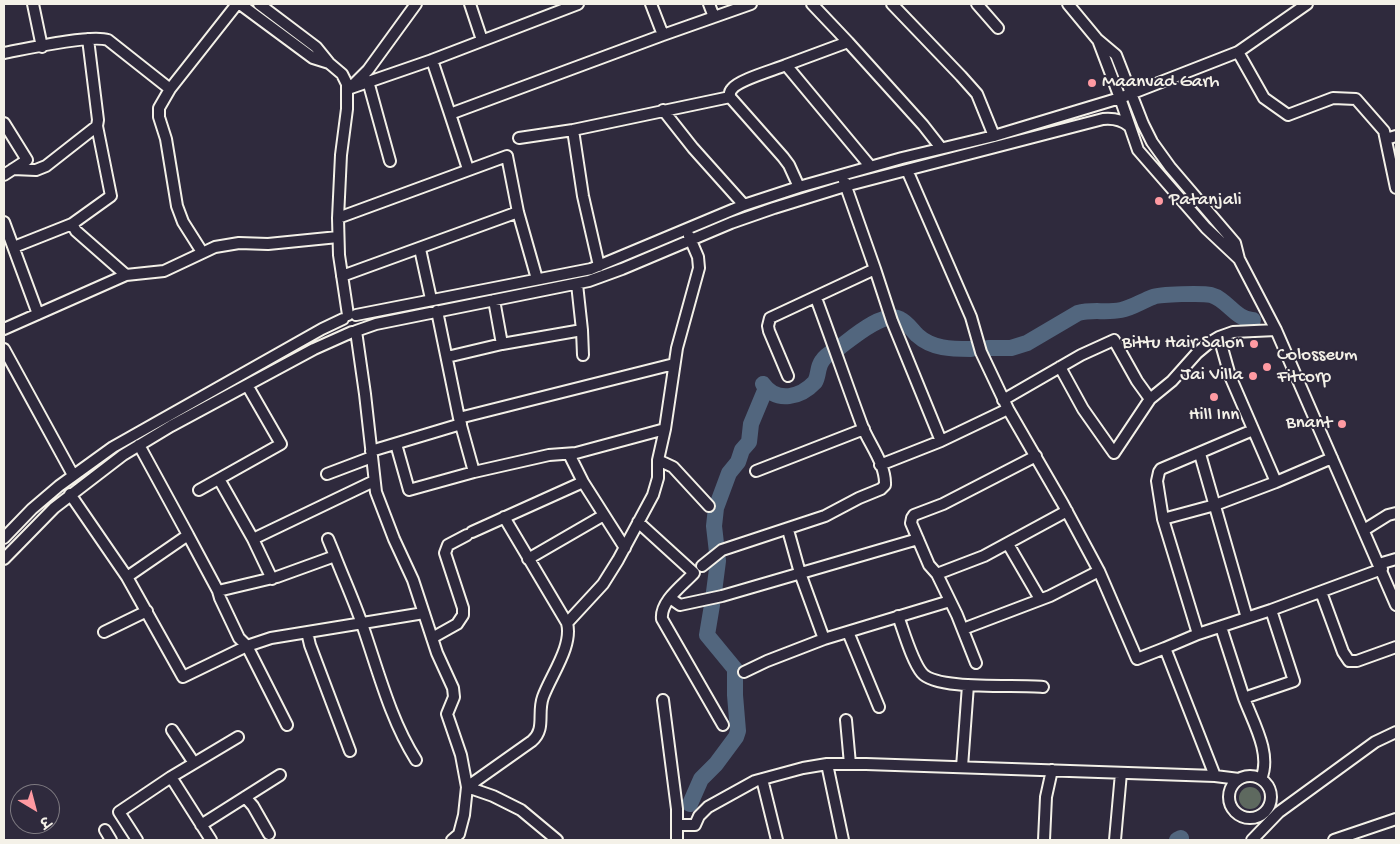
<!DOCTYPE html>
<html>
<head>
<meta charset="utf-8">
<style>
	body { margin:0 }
	#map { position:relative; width:1400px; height:844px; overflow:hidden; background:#2f2a3d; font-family:"Gochi Hand","Playpen Sans Deva",sans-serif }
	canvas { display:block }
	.frame { position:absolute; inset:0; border:5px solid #f4f1e8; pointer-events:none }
	.north { position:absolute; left:10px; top:784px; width:50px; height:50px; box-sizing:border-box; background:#2f2a3d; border:1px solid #7e7a81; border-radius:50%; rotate:143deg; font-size:14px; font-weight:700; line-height:20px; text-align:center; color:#f4f1e8 }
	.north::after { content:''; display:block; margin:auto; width:18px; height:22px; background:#ff9aa2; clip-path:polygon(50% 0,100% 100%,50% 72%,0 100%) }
</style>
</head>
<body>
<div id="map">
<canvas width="1400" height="844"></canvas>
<div class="frame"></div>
<div class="north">उ</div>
</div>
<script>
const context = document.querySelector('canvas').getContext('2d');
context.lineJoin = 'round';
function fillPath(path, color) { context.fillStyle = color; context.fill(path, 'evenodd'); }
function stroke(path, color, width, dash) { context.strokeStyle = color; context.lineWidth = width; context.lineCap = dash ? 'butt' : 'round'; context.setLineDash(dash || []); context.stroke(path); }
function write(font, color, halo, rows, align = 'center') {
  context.font = font + ' "Gochi Hand",sans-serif'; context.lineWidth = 4; context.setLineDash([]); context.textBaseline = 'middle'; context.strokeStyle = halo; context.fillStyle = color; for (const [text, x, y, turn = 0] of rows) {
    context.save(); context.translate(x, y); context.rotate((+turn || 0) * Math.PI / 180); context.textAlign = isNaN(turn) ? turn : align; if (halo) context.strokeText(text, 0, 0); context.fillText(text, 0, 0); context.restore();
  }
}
fillPath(new Path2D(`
	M1239 798a11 11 0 1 1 22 0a11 11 0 1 1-22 0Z`), '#5e695f');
stroke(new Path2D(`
	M988,348H1011L1027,343L1078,313C1092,309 1106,313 1121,310C1132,308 1142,301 1153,297C1160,294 1203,293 1211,295C1227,299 1236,320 1253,320
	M763,384C777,404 801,397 815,382C819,375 817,368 822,361C826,354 834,351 840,347C852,338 884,310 900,319C907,322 912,330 917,335C932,349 952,349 971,349
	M714,592L718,561L714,526L716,508L729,473L738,462L742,450L749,442L751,424L766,388
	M690,804L701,779L716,764L736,737L738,731L735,695V669L707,635L712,605
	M1177,840L1181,838`), '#52667e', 16);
const minor = new Path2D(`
	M33,4L42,47
	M240,4L313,58L329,63
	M259,4L316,47L329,63L342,74L347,84V109L341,155L338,218L339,255L348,315
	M470,4L482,40
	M651,4L663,35
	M709,4L714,17
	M812,4L848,42L786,65L870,166
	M892,4L961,76L977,94L994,136
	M977,4L998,28
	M1068,4L1097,39L1116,55L1143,124L1152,142L1170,167L1235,243L1239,259L1276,330L1396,605
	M1098,40L1120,98L1138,150L1206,228L1239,259
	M848,42L923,125L941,148
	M1238,52L1264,98L1288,115L1333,98L1356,99L1384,131L1396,188
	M4,53C25,49 91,34 108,40L170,89
	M432,60L450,114L663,35L751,4
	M786,65C774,70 738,80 732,89C729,92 730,93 730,97L783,157L789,165L799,187
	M368,81L390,161
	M353,85L368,70L416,4
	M348,89L432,60L578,4
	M663,110L693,148L744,205
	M450,114L468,169
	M4,123L27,160L4,175
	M573,130L583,196L599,266
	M519,138L573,130L730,97
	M1386,139L1396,136
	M13,169L36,170L46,166L97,126
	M907,170L971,317L981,352L1008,409
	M844,181L875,269L892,321L941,441L1008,409L1063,504L1099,571L1137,659L1165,648L1215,776
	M338,218L507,156L518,212L537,279
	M4,222L38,314
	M72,224L76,231L126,275
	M14,247L72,224L111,196L97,126L98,120L88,39
	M420,249L431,299
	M202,252L183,222L177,206L166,139L159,117V108L170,89L237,4
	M342,276L518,212
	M494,300L502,344
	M437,311L459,418L474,472
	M356,315L591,269L744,205L799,187L902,158L994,136L1120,98L1238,52L1307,4
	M4,329L126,275L164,271L215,247L239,243L268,244L338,237
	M582,330L583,355
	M1219,337L1230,376L1276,482
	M4,349L73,475
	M447,357L502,344L582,330L577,284
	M1060,367L1083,409L1114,453L1150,399L1172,381L1197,353L1209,343L1219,337L1233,332L1276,330
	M788,376L769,331L768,326L770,318L875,269
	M1003,400L1081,355L1114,340L1137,381L1150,399
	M459,418L674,364
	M665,429L677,348L699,268L698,257L689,236
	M396,444L409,490L474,472L549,455L576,453L665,429L658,460V478L653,495L618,560L603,584L567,623
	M139,445L188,535
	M371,451L461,424
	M569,454L583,482L625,548
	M1200,454L1247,618
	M658,460L673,467L709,506
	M880,465L941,441
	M756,471L864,429
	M327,474L372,457
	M219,479L253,539L272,579
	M199,490L281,444L247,385
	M70,494L127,577L183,677L247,646L271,638L424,613
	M1163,519L1215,505L1276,482L1332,458
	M638,522L694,573C683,585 660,601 662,619L723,725
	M788,530L800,573L824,639
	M1364,530L1388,515L1396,513
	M472,532L583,482
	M4,538L32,509L59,486L113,447L322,329L343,319
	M253,539L374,481
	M328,539L335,556
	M1008,544L1040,599
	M4,559L54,508L123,455L171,426L314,349L352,332
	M528,559L604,515
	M1379,564L1396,559
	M702,566L722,550L825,516L859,498L881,489L885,485C886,465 870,445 863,428C847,385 832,341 816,298
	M937,574L984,556L1067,511
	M127,577L188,535L218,591L220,598L239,638L247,646L287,725
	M218,591L277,577L335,556C344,579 354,601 362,624C378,670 390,719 416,760
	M1321,592L1343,652L1349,661H1357L1396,647
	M670,598L680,605L722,596L918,539
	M898,616C904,632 912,661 922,673C937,691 1018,684 1043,687
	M1221,627L1244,698L1294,681L1271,610
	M963,629L1050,596L1099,571
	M104,632L147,611
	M307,632L310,645L350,751
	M848,632L879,707
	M1198,634L1163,519L1157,481L1159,472L1161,469L1253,430
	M432,638L457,624L463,615V608L445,553L448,545L467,535
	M1165,648L1198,634L1271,610L1382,569
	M976,663L957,615L937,574L929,565L911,523L912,518L914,515L943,504L1036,456
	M744,672L767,661L824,639L950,601
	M1244,698C1253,722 1272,754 1261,779
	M663,700L677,809V840
	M846,720L850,764
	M172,730L194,763
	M962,767L968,685
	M1229 797a21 21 0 1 1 42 0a21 21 0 1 1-42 0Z
	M171,777L211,840
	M762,779L777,840
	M467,787L532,741C546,729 537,713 543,697C551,675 573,646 567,623L504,517
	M467,787L493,796L521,810L557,840
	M245,797L253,806L269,834
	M201,825L280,775
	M678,825H695L699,816L708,807L755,781L803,768L827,764
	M105,830L111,840
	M137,840L119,812L171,777L238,737
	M452,840L459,834L464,815L467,787L461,755L447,714L454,697L453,688L437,653L413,580L394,539L376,492L365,394L356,331L376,324L589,281L622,269L731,223L774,208L845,186L1103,119C1113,118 1121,119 1129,126
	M843,840L827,764H866L1215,776L1239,779
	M1044,840L1046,797L1052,770
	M1115,840L1121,773
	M1252,840L1279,812L1375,742L1396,732
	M1334,840L1396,819`);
stroke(minor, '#f4f1e8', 14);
stroke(minor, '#2f2a3d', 10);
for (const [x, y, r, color] of [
	[1092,83,5,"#ff9aa2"],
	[1159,201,5,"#ff9aa2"],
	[1254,344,5,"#ff9aa2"],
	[1267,367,5,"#ff9aa2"],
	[1253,376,5,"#ff9aa2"],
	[1214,397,5,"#ff9aa2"],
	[1342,424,5,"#ff9aa2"]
]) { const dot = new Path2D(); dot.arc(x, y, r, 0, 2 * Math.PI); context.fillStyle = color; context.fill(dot); stroke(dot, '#2f2a3d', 2); }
write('19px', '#f4f1e8', '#2f2a3d', [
	["Maanvad Garh",1102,83],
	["Patanjali",1169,201],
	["Bittu Hair Salon",1244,344,"right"],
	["Colosseum",1277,356],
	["Fitcorp",1277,378],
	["Jai Villa",1243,376,"right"],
	["Hill Inn",1214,416,"center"],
	["Bnant",1332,424,"right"]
], 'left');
</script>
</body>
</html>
